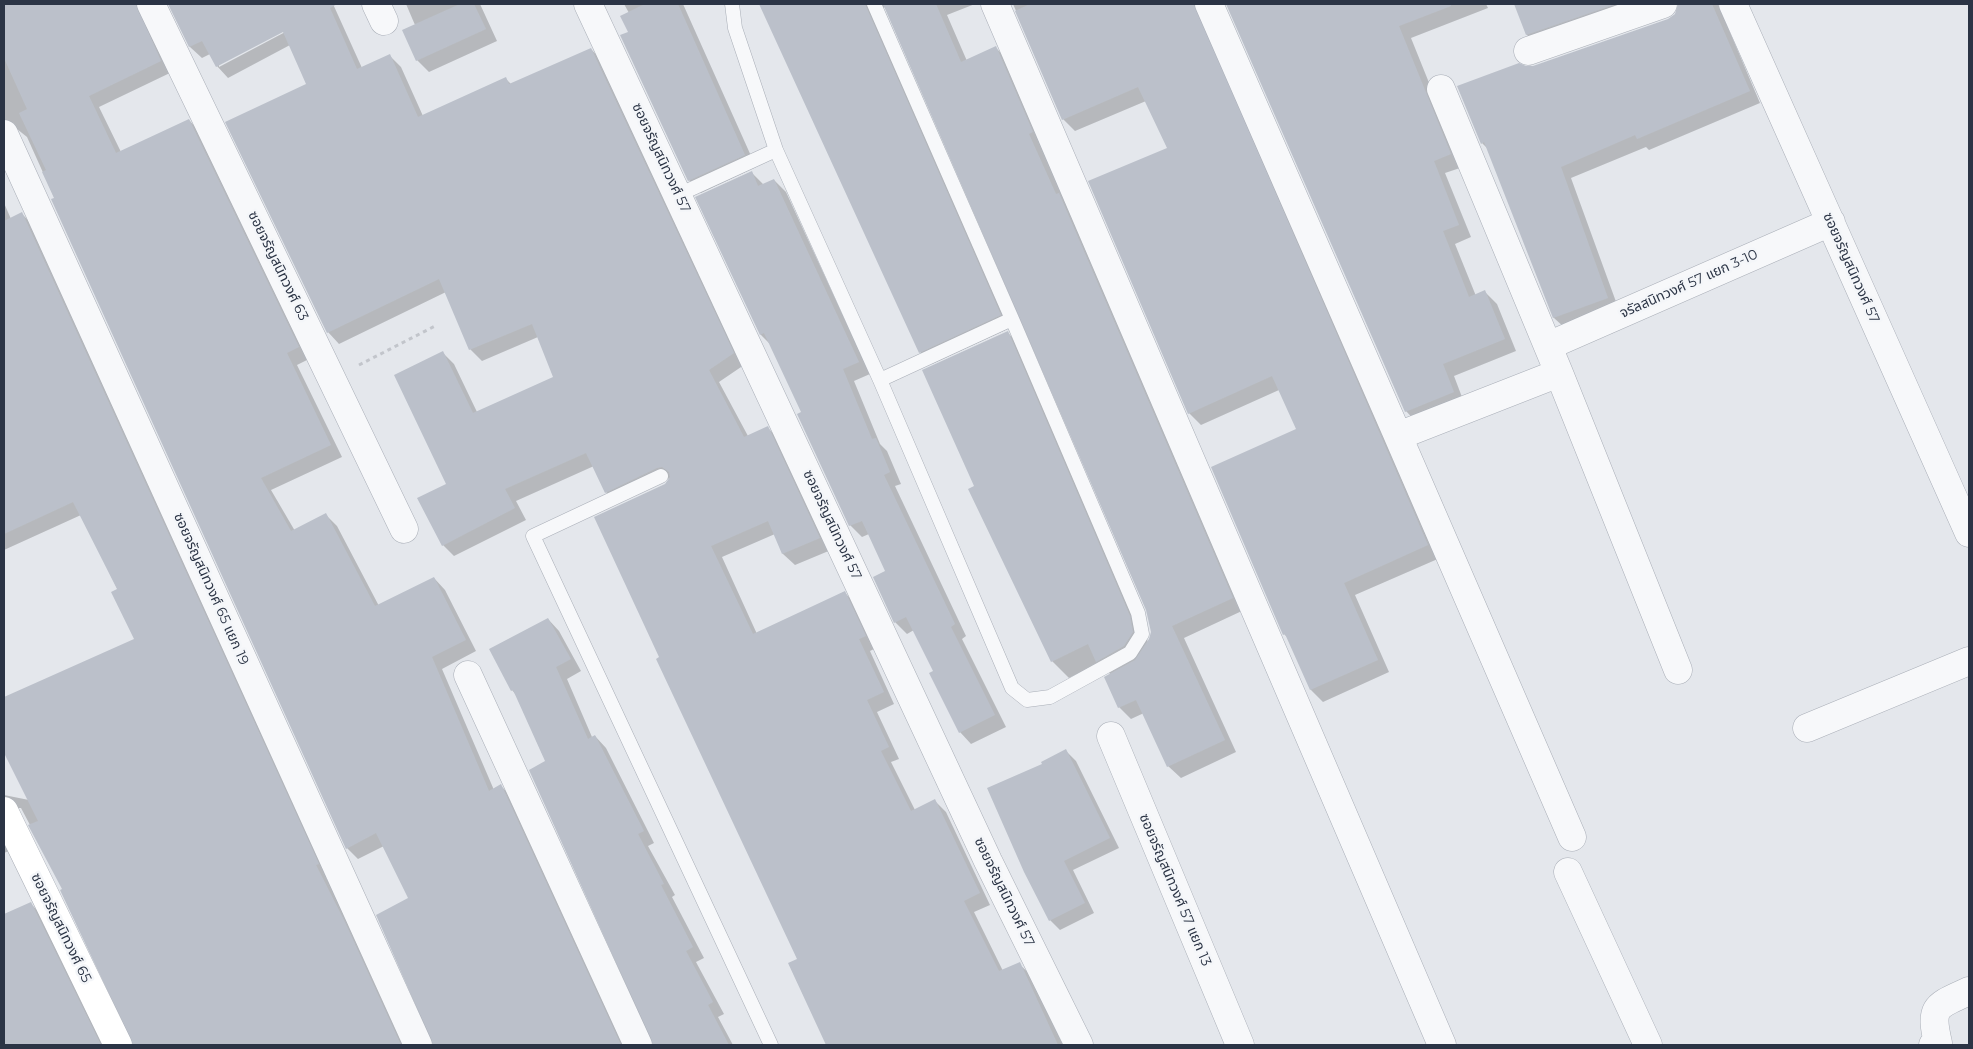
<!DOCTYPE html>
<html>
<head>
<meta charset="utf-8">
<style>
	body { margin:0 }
	#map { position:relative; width:1973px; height:1049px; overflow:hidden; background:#e4e7ec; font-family:Montserrat,sans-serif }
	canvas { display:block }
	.frame { position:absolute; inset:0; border:5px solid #2b3445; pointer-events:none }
</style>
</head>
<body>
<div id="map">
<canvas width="1973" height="1049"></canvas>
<div class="frame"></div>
</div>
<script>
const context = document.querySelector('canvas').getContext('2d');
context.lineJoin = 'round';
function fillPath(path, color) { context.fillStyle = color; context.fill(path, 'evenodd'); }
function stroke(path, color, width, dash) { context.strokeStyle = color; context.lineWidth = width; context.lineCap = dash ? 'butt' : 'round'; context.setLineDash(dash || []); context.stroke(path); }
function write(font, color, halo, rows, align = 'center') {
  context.font = font + ' Montserrat,"Noto Sans Thai",sans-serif'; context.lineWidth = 5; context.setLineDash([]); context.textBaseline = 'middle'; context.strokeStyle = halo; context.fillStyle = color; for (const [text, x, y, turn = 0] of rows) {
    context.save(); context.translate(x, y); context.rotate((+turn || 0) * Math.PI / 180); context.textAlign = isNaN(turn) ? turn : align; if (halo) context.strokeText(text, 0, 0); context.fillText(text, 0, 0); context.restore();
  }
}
fillPath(new Path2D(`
	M4,4H152L172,72L99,107L121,152L189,120L200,132L309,359L297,365L342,457L271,490L295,531L326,515L337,526L379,606L434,578L445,590L476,651L442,669L494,790L501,786L512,797L626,1045H434L410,899L384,846L358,859L347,848L27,137L17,129L9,131L4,135Z
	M170,4H333L362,68L390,56L401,67L423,116L506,79L511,84L591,49L602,61L744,365L719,382L748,436L768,428L779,439L831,550L795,565L783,554L775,534L722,557L757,634L844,592L856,604L876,648L870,651L894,704L877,712L899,759L891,762L915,810L935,801L946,812L990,905L974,912L1003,971L1019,964L1031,975L1063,1045H827L789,964L798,960L661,658L666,485L670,478L617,503L606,492L594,466L516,501L526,520L454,556L443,545L447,484L443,353L454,364L477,412L554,378L538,337L482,361L470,349L446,292L339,344L328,332L227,123L307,85L290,45L228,78L217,66L210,54L202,58L190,47ZM288,28L289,30L219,67V64Z
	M406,4H480L497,41L429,72L417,60L415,25Z
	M624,4H683L756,167L701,193L689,180L629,32V13Z
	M761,4H975L947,15L967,61L996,48L1008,60L1044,144L1041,146L1244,610L1184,638L1236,752L1181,778L1168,766L1144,713L1131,719L1119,707L1111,675L1100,663L1069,678L1052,661L975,487L1007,332L1024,349L1146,634L1148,643L1152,632L1147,609L886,7L882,8L1012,327L932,364L920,352Z
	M1013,4H1212L1440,558L1355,595L1389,672L1323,702L1311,690L1288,638L1284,634L1297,429L1279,390L1201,425L1189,413L1168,149L1146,101L1075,131L1063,119Z
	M1227,4H1486L1488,8L1411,38L1463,167L1445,173L1471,237L1455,244L1476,296L1485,292L1497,304L1516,351L1454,376L1465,405L1418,424L1406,411Z
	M1516,4H1661L1539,46L1527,35Z
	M1679,4H1718L1760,103L1649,150L1646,147L1571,178L1619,310L1566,329L1554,318L1489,150L1482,143L1533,67L1669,20L1675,15Z
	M751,172L764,185L774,180L786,192L870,374L854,381L880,444L887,451L901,484L895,486L966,636L962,639L1006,727L971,744L960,732L935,672L914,630L907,634L895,622L887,572L869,534L862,537L850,525L803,412L771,345L761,335L697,197Z
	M4,203L11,219L22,214L33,225L329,876L326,877L355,933L406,1045H135L64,889L21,808H8L4,812V795L29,800L4,750V698L136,639L118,590L81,515L4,550V431L35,417L29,393L4,342Z
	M548,619L559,631L581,671L567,679L592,737L595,736L606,748L654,843L648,846L675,895L672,897L704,958L696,962L724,1014L718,1017L733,1045H655L546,762L516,695L512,690Z
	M1066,751L1076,761L1119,848L1073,870L1094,913L1060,930L1050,920L1044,765Z
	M4,836L11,850L4,853Z
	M31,904L42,915L106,1045H4V916Z`), '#0003');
fillPath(new Path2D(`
	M4,4H136L161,61L89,96L116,153L189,119L299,347L287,353L331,445L261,478L291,531L326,513L375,606L434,577L466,640L432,657L489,791L501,784L621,1045H433L376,915L408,898L376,833L346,849L51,199L54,198L42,172L46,170L19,113L27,109L4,58Z
	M168,4H337L330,8L357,69L390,54L418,117L506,77L509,84L591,48L734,353L709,370L744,437L768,426L820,538L782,554L768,521L711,546L753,634L845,591L866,636L859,639L884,692L867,700L889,747L881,751L911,811L935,799L980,893L964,901L999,971L1020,962L1058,1045H826L788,963L797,959L656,659L659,657L594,517L665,484L670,477L669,472L662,467L657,468L605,493L586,453L505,489L515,508L442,546L417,498L446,484L394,375L443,351L473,413L553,377L532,324L469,350L439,279L327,333L225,122L306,84L283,32L216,67L202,41L189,47Z
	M460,4H474L486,29L416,61L402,30Z
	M645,4H678L745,155L688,181L620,35L628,32L620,16Z
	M759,4H865L1001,315L919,353Z
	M883,4H936L961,62L996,46L1033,132L1029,134L1056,194L1059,193L1233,598L1172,626L1225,740L1167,767L1136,700L1118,708L1104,677L1135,660L1149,639L1151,632L1146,610Z
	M1030,4H1194L1428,545L1344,583L1378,660L1310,690L1285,634L1283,635L1211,467L1296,429L1272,376L1188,414L1088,181L1167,148L1138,87L1062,120L1015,11Z
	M1226,4H1451V6L1399,26L1451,154L1434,161L1459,225L1443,231L1469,297L1485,290L1505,339L1443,364L1454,392L1405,412Z
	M1514,4H1616L1526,35Z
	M1678,4H1712L1750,91L1637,139L1635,135L1561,167L1608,298L1553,318L1484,142L1481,144L1457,86L1519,63L1526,66H1533L1668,19L1675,14Z
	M752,171L758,186L774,179L859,362L843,369L872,439L876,438L890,472L884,475L955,624L951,627L995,715L959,733L929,673L933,671L906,617L894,623L873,577L885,571L862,521L849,526L797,414L801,412L764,333L760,335L695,197Z
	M22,212L319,864L316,865L344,920L401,1045H133L60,890L62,889L28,825L38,821L4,753V697L134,639L111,592L117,589L73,502L4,534V221Z
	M1008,331L1130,616L1133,632L1124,646L1096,662L1088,644L1051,662L968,489L974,486L922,370Z
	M548,618L571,659L556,667L588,739L595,735L644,831L638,834L664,884L661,885L693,947L686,951L713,1002L708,1005L729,1045H653L529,770L545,761L513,690L511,691L489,649Z
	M1066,749L1110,838L1064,861L1085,903L1049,921L1024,872L987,788L1042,764L1041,762Z
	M31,902L101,1045H4V914Z`), '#bbc0ca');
const lane = new Path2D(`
	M732,4L735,28L776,150L880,380L1012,688L1027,700L1050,697L1130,653L1142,634L1138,613L1012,319L874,4
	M678,195L776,150
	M880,380L1012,319
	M661,476L533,536L771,1045`);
const street = new Path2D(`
	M151,4L404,529
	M376,4L384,21
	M588,4L988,861L1079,1045
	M995,4L1442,1045
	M1209,4L1398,436
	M1733,4L1969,533
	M1528,51L1663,4
	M1441,89L1559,373L1678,670
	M4,134L418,1045
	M1548,346L1831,222
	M1559,373L1398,436L1572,837
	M468,675L638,1045
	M1807,728L1969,661
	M1111,736L1240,1045
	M1568,872L1648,1045
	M1933,1045L1938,1043C1929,1005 1937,1006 1969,991`);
const secondary = new Path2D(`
	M4,811L118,1045`);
stroke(lane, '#a9aeb7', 15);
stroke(street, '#a9aeb7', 29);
stroke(secondary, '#a9aeb7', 29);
stroke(new Path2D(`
	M359,365L437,325`), '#c2c5cb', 3, [4, 4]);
stroke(lane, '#f7f8fa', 14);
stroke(street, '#f7f8fa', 28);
stroke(secondary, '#fff', 28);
write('14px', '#2b3445', '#f4f6f9', [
	["ซอยจรัญสนิทวงศ์ 57",661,158,65],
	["ซอยจรัญสนิทวงศ์ 63",278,266,64],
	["ซอยจรัญสนิทวงศ์ 57",1851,268,66],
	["จรัลสนิทวงศ์ 57 แยก 3-10",1689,284,-24],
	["ซอยจรัญสนิทวงศ์ 57",832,525,65],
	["ซอยจรัญสนิทวงศ์ 65 แยก 19",211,589,66],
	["ซอยจรัญสนิทวงศ์ 57 แยก 13",1175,890,67],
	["ซอยจรัญสนิทวงศ์ 57",1004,892,64],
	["ซอยจรัญสนิทวงศ์ 65",61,928,64]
]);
</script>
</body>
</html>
